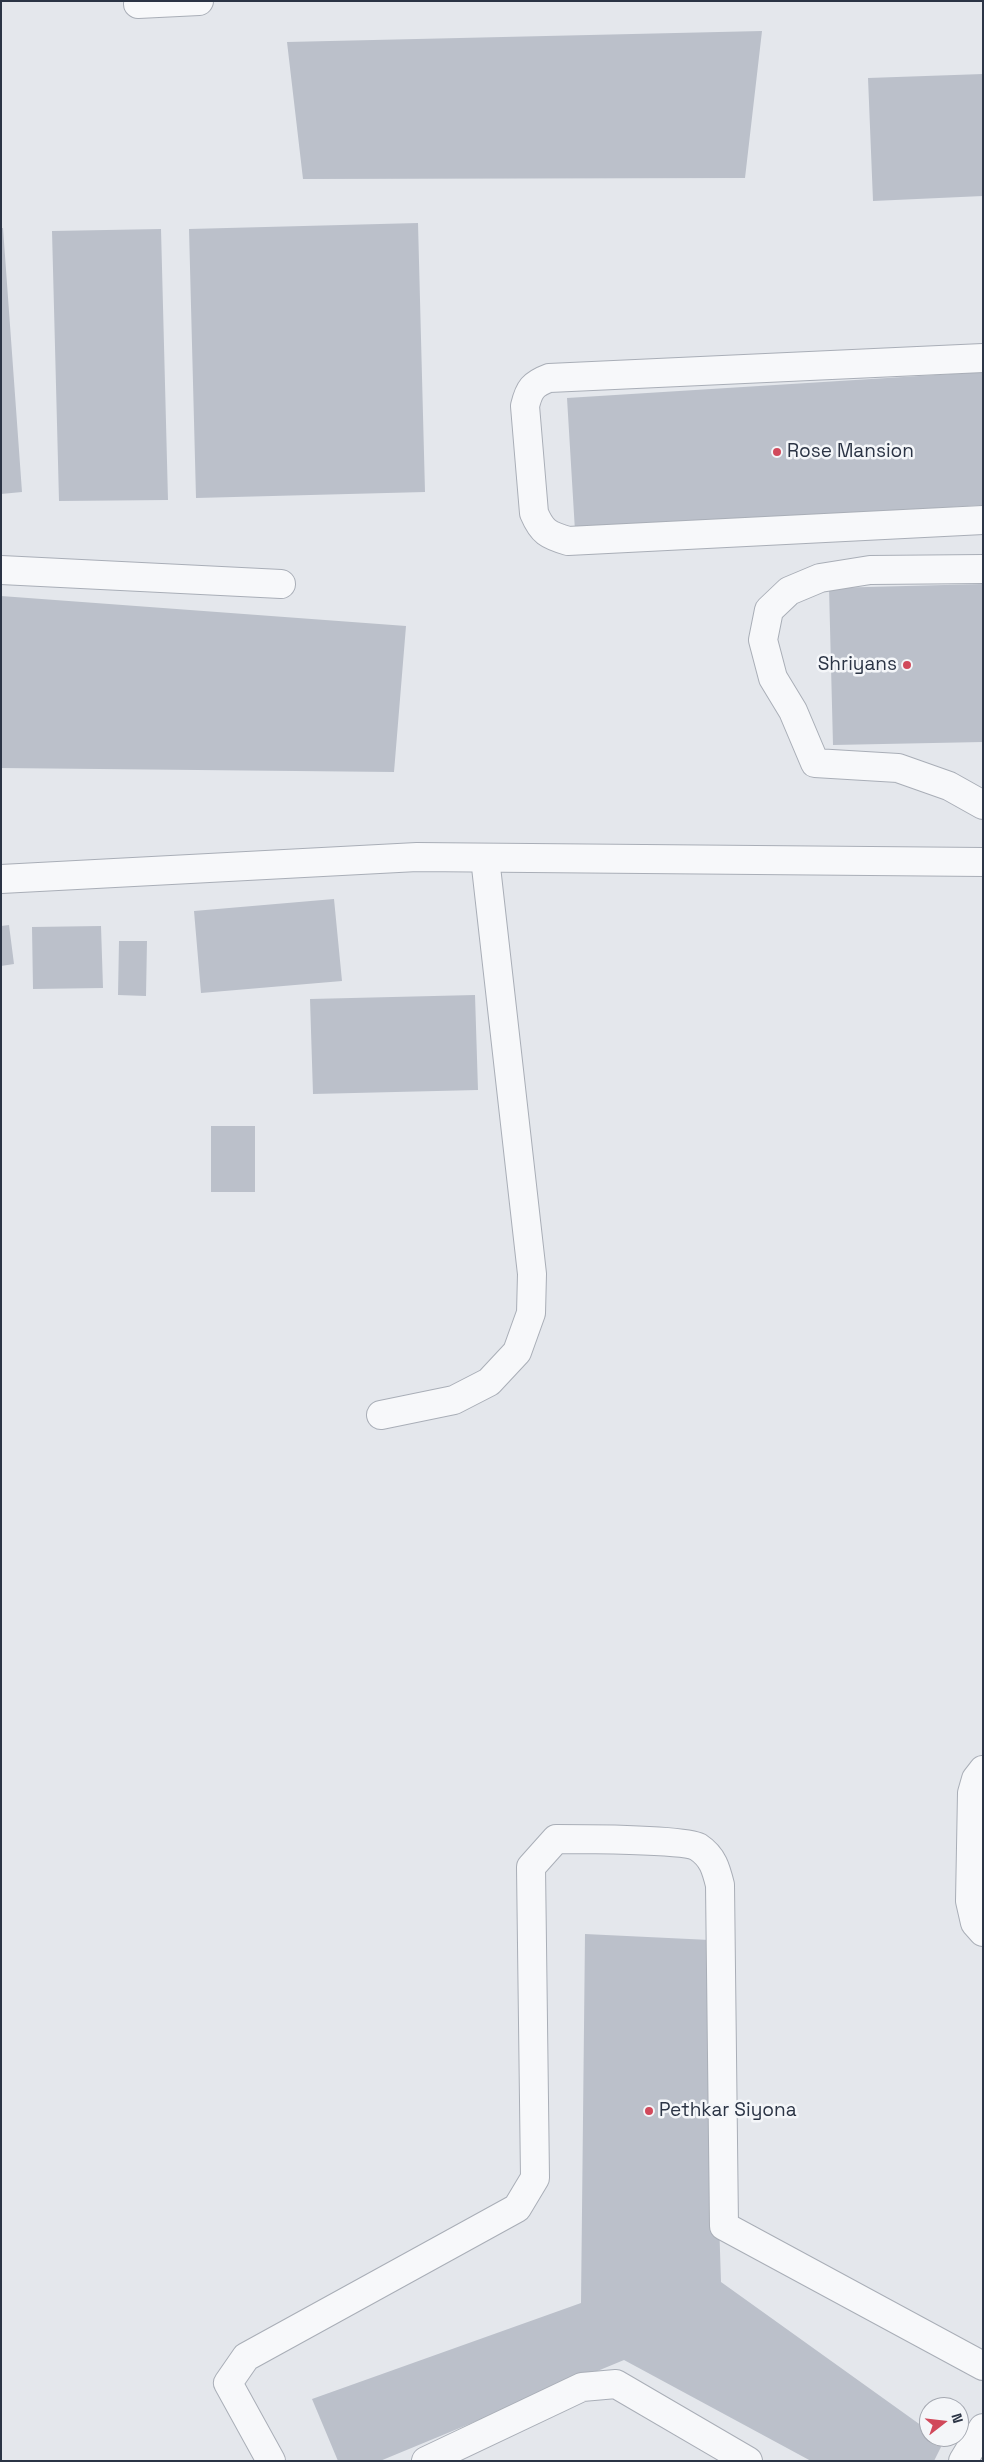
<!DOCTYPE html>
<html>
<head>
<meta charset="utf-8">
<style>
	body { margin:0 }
	#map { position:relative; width:984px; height:2462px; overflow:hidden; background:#e4e7ec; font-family:"Space Grotesk",sans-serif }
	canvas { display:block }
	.frame { position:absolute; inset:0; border:2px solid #2b3445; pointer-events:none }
	.north { position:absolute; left:919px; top:2397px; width:50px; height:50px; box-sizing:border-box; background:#f4f6f9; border:1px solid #a4a8b1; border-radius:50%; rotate:74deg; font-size:14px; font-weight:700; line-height:20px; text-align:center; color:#2b3445 }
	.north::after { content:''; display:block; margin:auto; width:18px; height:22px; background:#d1495b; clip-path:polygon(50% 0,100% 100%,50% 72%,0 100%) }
</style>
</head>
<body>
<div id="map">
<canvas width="984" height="2462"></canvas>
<div class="frame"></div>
<div class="north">N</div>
</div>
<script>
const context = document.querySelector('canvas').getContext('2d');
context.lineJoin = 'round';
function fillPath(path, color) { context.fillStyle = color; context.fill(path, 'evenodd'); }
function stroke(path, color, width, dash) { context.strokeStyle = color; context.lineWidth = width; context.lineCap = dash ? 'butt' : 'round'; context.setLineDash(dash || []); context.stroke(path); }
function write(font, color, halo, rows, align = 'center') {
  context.font = font + ' "Space Grotesk",sans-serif'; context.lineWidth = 5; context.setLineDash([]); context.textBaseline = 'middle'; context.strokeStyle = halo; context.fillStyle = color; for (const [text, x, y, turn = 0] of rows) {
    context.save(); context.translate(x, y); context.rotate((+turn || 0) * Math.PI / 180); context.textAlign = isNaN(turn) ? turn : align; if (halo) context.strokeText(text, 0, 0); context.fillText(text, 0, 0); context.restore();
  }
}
fillPath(new Path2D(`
	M762,31L745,178L303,179L287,42Z
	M983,74V196L873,201L868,78Z
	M418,223L425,492L196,498L189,229Z
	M1,228H3L22,492L1,494Z
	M161,229L168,500L59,501L52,231Z
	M983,372V505L575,531L567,398Z
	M983,584V742L833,745L829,588Z
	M1,596L406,626L394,772L1,768Z
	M334,899L342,981L201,993L194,911Z
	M9,925L14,964L1,966V926Z
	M101,926L103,988L33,989L32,927Z
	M119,941H147L146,996L118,995Z
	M475,995L478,1090L313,1094L310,999Z
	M211,1126H255V1192H211Z
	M585,1934L710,1940L721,2282L929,2431V2437H938L944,2441L934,2461H811L624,2360L380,2461H338L312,2399L581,2303Z`), '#bbc0ca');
const minor = new Path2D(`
	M138,4L199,1
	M983,358L549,378C533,384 529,389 525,406L534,513C542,532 548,535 568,541L983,520
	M983,569L870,570L820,578L789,591L769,610L763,640L773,678L793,711L815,763L898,768L949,786L983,805
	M1,570L281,584
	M1,879L417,857L983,862
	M381,1415L454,1400L489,1382L517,1352L531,1313L532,1274L485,858
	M983,1770L976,1779L972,1793L970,1901L975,1923L983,1932
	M271,2461L228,2383L246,2357L517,2208L535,2178L531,1867L556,1839C578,1839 684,1839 698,1847C713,1857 716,1869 720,1885L724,2226L983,2366
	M426,2461L582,2387L616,2384L748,2461
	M963,2461L983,2428`);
stroke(minor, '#a9aeb7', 30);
stroke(minor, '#f7f8fa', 28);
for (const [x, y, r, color] of [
	[777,452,5,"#d1495b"],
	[907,665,5,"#d1495b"],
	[649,2111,5,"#d1495b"]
]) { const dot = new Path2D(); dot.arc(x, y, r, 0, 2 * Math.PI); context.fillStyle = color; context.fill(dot); stroke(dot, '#f4f6f9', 2); }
write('19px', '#2b3445', '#f4f6f9', [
	["Rose Mansion",787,452],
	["Shriyans",897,665,"right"],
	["Pethkar Siyona",659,2111]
], 'left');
</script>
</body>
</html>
